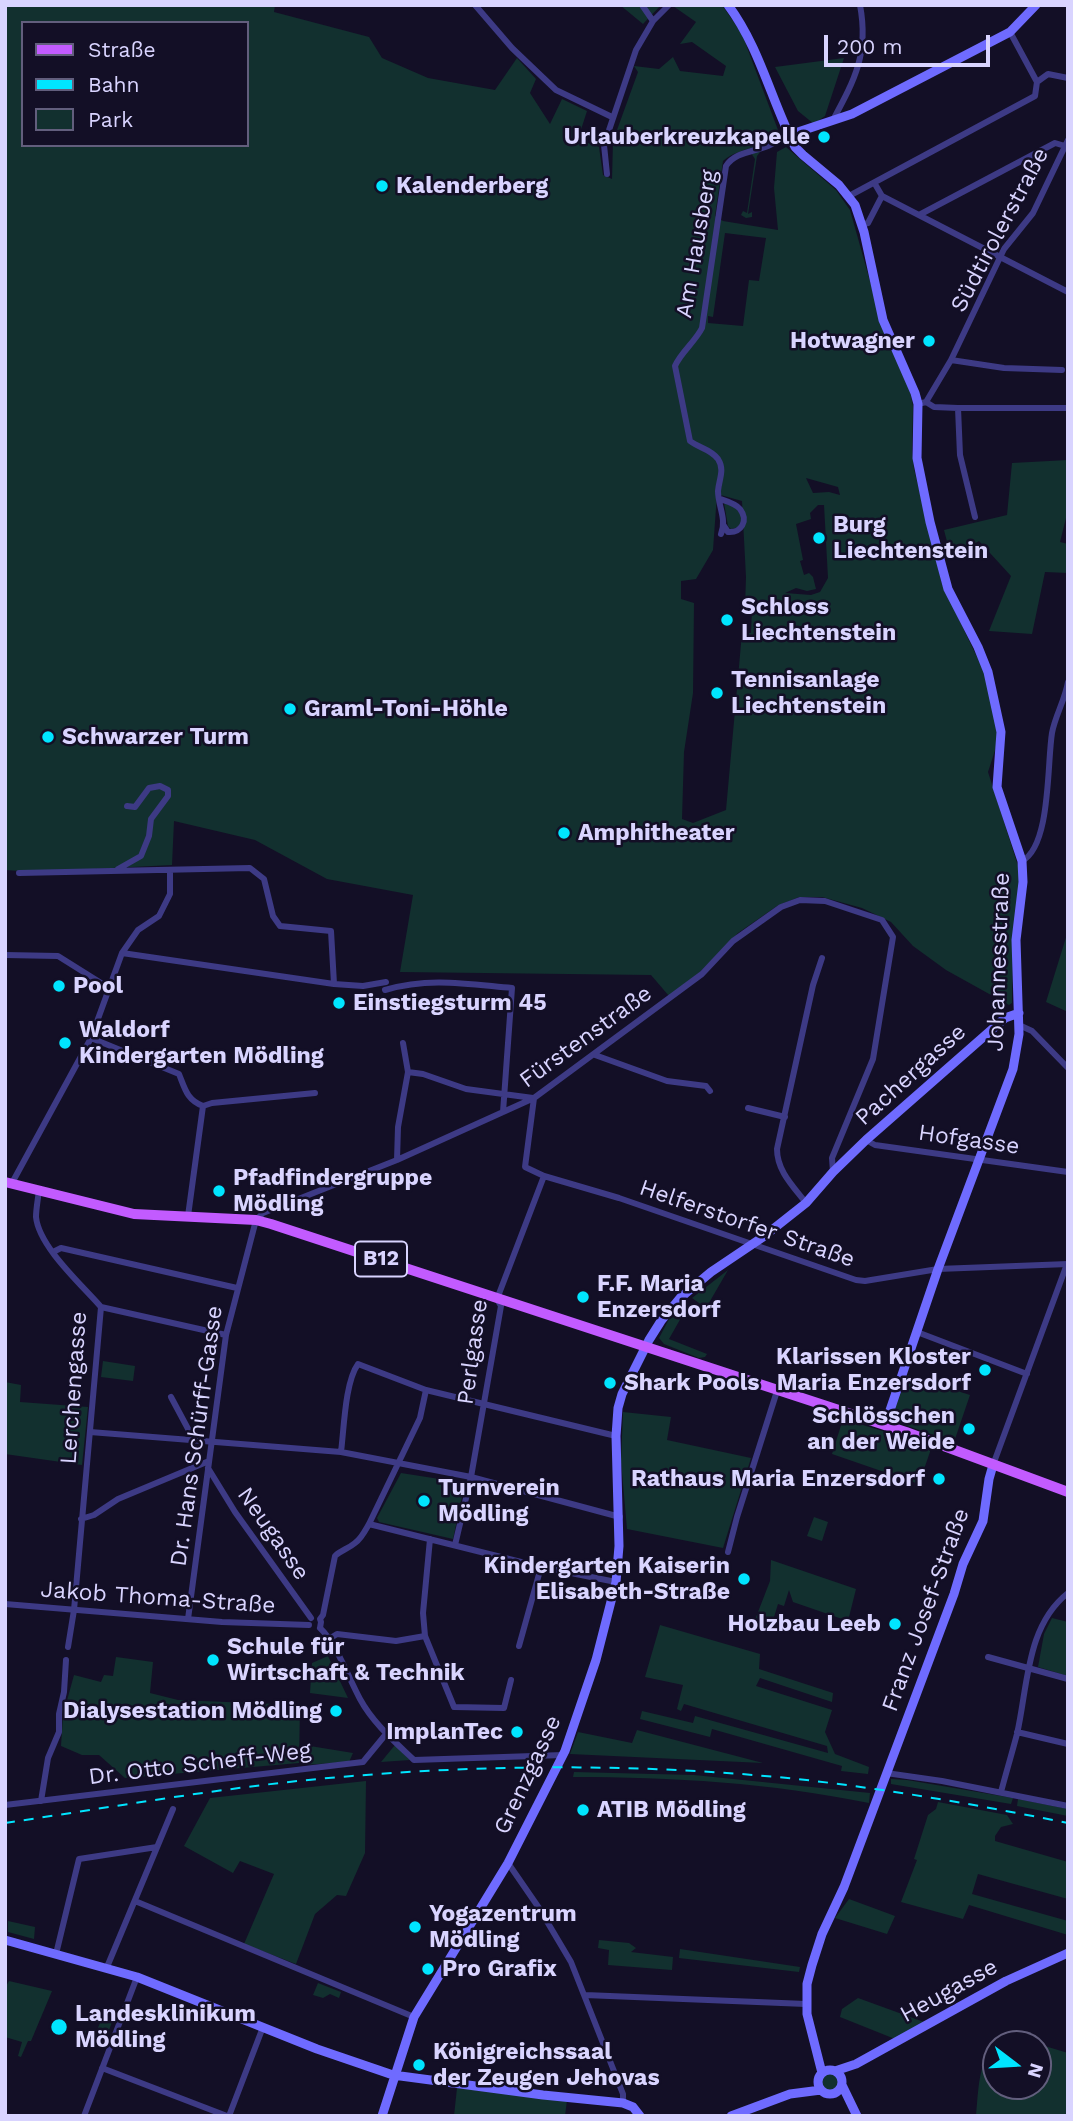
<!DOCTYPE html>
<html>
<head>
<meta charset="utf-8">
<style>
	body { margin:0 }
	#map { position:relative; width:1073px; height:2121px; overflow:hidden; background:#130f26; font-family:"Work Sans",sans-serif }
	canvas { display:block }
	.frame { position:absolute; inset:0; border:7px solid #d9d4ff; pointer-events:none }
	.legend { position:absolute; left:21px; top:21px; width:228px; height:126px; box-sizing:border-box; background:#130f26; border:2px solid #625e7d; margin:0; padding:9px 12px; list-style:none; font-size:21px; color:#d9d4ff }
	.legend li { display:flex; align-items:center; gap:14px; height:35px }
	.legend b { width:35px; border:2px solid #625e7d }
	.north { position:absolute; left:982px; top:2030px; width:70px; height:70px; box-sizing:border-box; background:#130f26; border:2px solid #625e7d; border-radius:50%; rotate:107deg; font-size:19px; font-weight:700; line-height:28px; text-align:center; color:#d9d4ff }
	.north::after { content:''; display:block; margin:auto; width:24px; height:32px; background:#00e5ff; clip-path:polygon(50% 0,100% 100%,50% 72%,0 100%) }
	.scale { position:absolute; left:824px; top:35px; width:166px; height:32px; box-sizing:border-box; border:4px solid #d9d4ff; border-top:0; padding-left:9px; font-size:21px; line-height:24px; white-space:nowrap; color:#d9d4ff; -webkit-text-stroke:5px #130f26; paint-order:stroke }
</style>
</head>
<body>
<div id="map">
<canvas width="1073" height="2121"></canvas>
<div class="frame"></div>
<ul class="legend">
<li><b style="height:9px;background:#c25bff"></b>Straße</li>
<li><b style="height:9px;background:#00e5ff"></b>Bahn</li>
<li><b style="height:19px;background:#12302f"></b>Park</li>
</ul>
<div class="north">N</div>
<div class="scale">200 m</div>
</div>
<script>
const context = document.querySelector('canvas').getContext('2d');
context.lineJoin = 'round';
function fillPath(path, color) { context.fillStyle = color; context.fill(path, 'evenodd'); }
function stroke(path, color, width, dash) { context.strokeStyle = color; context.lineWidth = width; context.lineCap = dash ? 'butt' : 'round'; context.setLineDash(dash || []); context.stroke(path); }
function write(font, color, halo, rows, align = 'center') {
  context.font = font + ' "Work Sans",sans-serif'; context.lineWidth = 5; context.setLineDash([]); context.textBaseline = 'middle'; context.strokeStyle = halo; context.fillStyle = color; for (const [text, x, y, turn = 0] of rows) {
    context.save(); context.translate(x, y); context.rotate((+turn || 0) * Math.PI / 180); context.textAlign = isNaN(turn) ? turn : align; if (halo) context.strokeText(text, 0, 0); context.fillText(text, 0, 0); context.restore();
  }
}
fillPath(new Path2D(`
	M5,5H275L274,12L369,37L382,58L428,78L495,90L517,58L536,79L530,93L550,124L562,99L587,111L578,139L599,147L603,175L612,179L613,141L638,72L634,66L659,69L673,57L680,71L723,76L726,66L692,42L680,44L696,22L673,6L722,5L742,34L778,130C769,150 739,146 723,161L715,216L723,221L778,230L774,188L777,152L786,147L836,190L850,210L884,331L910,391L913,406L912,450L914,469L942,584L988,680L1000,735L988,772L1019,869L1021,882L1013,934L1012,1003L1009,1005L946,970L913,946L891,922L862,908L822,897H799L777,906L738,933L700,972L669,996L651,975L400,972L413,895L327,879L255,840L174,821L172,865L35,872L5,870ZM23,23H247V145H23ZM725,233L766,238L759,281L749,280L743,326L708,323V316L713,317ZM806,478L838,487L840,495L829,492L813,493ZM717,494L742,501L746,577L745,608H752L751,633H742L726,810L693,823L682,819L684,752L693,693L694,603L681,599V581L696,579L713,550ZM818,505H824L828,578L820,592L811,595L785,593L796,588L807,591L816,589L813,577L809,573L804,575L800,561L803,560L796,524L811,519L810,513Z
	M620,5H661L643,24Z
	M844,58L825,116L814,124L798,111L775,67Z
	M761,151L757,156L748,214L752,212V217L746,218L741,215L743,211L747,213L755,159L751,153Z
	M1068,460V510L1060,542L1068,544V573L1045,572L1032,634L989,631L1011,576L979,541L951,557L944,530L1007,515L1012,463Z
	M724,503L735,507L742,516L740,527L731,529L728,526Z
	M1068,931V1012L1046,1002Z
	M728,1270L706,1308L692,1298Z
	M680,1307L686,1309L669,1339L707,1354L705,1357L699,1358L664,1344L659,1338L668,1321Z
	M103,1361L135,1366L133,1381L101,1377Z
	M908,1375L970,1395L954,1442L896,1422L893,1414Z
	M5,1382L21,1385L20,1402L88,1407L82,1465L5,1454Z
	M623,1412L671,1417L667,1440L751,1458L723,1548L627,1529L621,1461Z
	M843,1419L932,1446L919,1484L832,1454Z
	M401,1473L465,1483L453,1539L379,1522L377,1518Z
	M814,1517L828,1522L822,1541L807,1536Z
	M771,1560L856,1589L848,1621L793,1602L789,1590L784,1606L778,1604L770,1630L753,1625L770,1581Z
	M1052,1618L1068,1622V1676L1038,1667L1044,1634Z
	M660,1625L760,1654L759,1669L833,1693L832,1702L760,1678L756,1686L832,1710L825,1732L835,1754L869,1767L868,1774L841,1771L842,1766L712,1729L710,1737L640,1719L642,1711L693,1723L695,1716L828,1753L827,1746L684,1704L681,1711L677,1709L683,1685L645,1677Z
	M328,1656L348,1698L310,1693L312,1663Z
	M116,1657L153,1662L150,1693L178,1700L300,1705L299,1763L125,1778L99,1755H82L61,1746L63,1715L74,1675L101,1682L104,1675L113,1676Z
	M637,1730L763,1763L570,1754L578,1732L632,1743Z
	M304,1745L353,1753L349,1762L303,1765Z
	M395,1745L410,1760L381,1762Z
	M574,1772L694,1775L870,1793L869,1803C771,1783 672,1777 573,1777Z
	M891,1779L907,1780L1013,1798L1011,1804L891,1784Z
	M366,1781L365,1853L346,1896L337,1895L315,1914L296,1964L244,1944L274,1874L240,1861L233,1873L184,1846L210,1798Z
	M1018,1799L1068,1809V1816L1017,1806Z
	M938,1802L1007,1815L1013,1824L1001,1827L995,1836V1841L1068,1862V1899L978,1874L972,1894L1068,1921V1935L969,1905L963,1919L901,1902L917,1860L914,1859L928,1815L936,1809Z
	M849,1899L895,1916L887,1934L835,1918Z
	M8,1921L35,1927L34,1939L8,1932Z
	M599,1940L629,1943L636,1948L631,1952L673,1957L672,1970L608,1965L609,1950L598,1948Z
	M680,1949L800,1967L799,1972L679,1958Z
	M9,1981L52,1991L31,2041H28L21,2057L18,2056L22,2042L5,2037V1988Z
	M318,1983L341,1992L339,1998L330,1994L323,1998L313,1995Z
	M858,1998L924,2022L895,2039L840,2017L842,2009Z
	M106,2008L116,2012L102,2048L82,2041L85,2031L95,2035Z
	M1003,2034L1036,2044H996V2086H1038V2044L1068,2053V2116H976C979,2085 978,2056 1003,2034Z
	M821 2081a9 9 0 1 1 18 0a9 9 0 1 1-18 0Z
	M457,2088L567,2100L565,2116H454Z`), '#12302f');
stroke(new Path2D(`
	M475,5L512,48L556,90L612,117
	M642,5L653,21
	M1037,82L1048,74L1068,78
	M833,120C855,79 869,53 860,5
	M607,174L604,145L636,50L653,21L669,5
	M875,184L882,196L1068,292
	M849,196L1035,96L1037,82L1010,32
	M919,215L1055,143L1065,146
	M861,225L868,223L882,196
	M951,360L1004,368L1062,370
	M926,402L934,407L958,408H1068
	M918,404L926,402L951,360L1004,249L1033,213L1068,140
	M958,408L960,455L975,517
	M720,499C726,501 736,504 740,509C749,521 741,533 728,532L724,526
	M721,534C727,519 718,506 718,491C719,479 725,470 718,459C711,449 699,448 690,441L675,366C681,352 695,342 702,328L726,166C735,152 753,152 768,146C775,143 782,138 789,135
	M1022,861C1051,846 1047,763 1052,733C1055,716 1065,700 1068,682
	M118,869L141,856L149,836L151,819L168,796V790L160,786L149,788L135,807L127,806
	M19,873L250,868L264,879L273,916L280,926L331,931L334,984
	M122,953L334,984L363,986L386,982
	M5,955L58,956L109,988
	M385,990C429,977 467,984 512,988L503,1112
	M1019,1025L1032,1031L1068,1068
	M91,1038L179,1074C185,1089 187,1100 203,1106L212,1103L315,1093
	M595,1055L667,1081L706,1086L710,1091
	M408,1072L423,1074L466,1089L533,1098
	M534,1098L525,1167L544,1176L619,1198L856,1280L865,1281L938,1269L1068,1264
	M748,1108L785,1117
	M866,1140L875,1145L1068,1172
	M397,1160L398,1127L408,1072L403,1043
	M12,1183L91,1038L122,953L138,930L159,916L170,894V871
	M39,1190C38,1199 36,1209 36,1217C39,1247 82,1285 101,1307L74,1610L68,1647
	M806,1203C793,1186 777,1171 777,1149L813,985L822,958
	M188,1216L203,1106
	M53,1252L61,1248L237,1288
	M101,1307L226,1335
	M917,1332L1027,1374
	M171,1397L194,1440
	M90,1432L341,1452L471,1477L620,1517
	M341,1452C344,1429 345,1382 358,1364L426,1390L616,1436
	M993,1465L1067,1264
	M208,1468L235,1512L311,1618
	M81,1519L94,1515L118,1499L209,1461
	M369,1524L541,1567L616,1582
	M430,1539L423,1613L425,1636L454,1707L504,1708L511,1680
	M455,1545L471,1477L501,1306L497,1299L544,1176
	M728,1552L737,1517L777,1391
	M5,1604L222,1622L309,1625
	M188,1619L226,1335L256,1220L263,1213L397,1160L534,1098L702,974L733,941L781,907L800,900L825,901L882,920L893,937L873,1059L832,1158L833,1172
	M320,1628C337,1644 348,1677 360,1699C373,1723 394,1741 414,1760L563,1755
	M320,1628L321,1622L320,1619L323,1615L335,1556C341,1550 348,1549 355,1543C361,1539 365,1531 369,1524L420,1418L426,1390
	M329,1639L337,1634L396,1641L425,1636
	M519,1646L541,1567
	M988,1657L1068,1679
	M1017,1732L1068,1744
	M886,1773L942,1781L1068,1806
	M1001,1792C1006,1773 1012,1753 1017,1734C1028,1686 1026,1626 1068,1593
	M41,1801L48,1758L59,1732V1714L64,1692L66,1660
	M5,1805L363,1762L386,1734
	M508,1863L539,1908L571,1962L623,2094V2103
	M135,1901L414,2017
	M56,1954L79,1859L157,1847
	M107,1967L173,1809
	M585,1995L806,2004
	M102,2068L227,2116
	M84,2116L137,1977
	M229,2116L263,2027`), '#3d3a85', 6);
stroke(new Path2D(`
	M728,5C760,48 771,100 795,147L803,155L839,185L855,205L864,232L883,320L915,393L918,404L917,458L930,522L948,589L978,647L988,672L1001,732L997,787L1022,861L1023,882L1016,940L1019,1034L1013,1069L938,1269L885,1425
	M789,135L852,114L1010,32L1036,5
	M5,1940L137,1977L317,2049L393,2075L543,2095L623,2103L633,2107L640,2116
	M818 2082a12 12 0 1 1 24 0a12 12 0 1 1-24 0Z
	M835,2071L856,2064L1006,1981L1068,1953
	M822,2073L807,2014V1984L812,1965L822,1934L844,1887L954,1594L963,1564L983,1521L989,1479L993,1465
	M842,2085L857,2116
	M382,2116L414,2017L508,1863L565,1751L596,1660L616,1582L619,1546L616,1436L618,1408L622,1394L649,1340L661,1321L680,1298L711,1272L763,1237L806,1203L833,1172L866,1140L1005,1018L1019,1013
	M731,2116L790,2094L821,2090`), '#6f6bff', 9);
stroke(new Path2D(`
	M5,1182L134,1214L256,1220L271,1224L906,1432L1068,1492`), '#c25bff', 10);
stroke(new Path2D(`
	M5,1823C120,1806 236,1785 352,1776C499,1764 650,1764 797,1779C888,1789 978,1805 1068,1823`), '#00e5ff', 2, [10, 9]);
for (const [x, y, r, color] of [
	[824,137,7,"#00e5ff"],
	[382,186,7,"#00e5ff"],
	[929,341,7,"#00e5ff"],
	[819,538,7,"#00e5ff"],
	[727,620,7,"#00e5ff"],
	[717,693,7,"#00e5ff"],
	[290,709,7,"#00e5ff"],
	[48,737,7,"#00e5ff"],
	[564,833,7,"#00e5ff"],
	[59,986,7,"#00e5ff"],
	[339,1003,7,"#00e5ff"],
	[65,1043,7,"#00e5ff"],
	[219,1191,7,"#00e5ff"],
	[583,1297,7,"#00e5ff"],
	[985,1370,7,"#00e5ff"],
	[610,1383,7,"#00e5ff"],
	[969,1429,7,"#00e5ff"],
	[939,1479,7,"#00e5ff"],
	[424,1501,7,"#00e5ff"],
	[744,1579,7,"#00e5ff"],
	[895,1624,7,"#00e5ff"],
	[213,1660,7,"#00e5ff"],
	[336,1711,7,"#00e5ff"],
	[517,1732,7,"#00e5ff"],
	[583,1810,7,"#00e5ff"],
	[415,1927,7,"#00e5ff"],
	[428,1969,7,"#00e5ff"],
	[59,2027,9,"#00e5ff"],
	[419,2065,7,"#00e5ff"]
]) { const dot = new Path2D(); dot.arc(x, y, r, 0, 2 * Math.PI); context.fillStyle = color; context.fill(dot); stroke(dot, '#130f26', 2.5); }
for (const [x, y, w] of [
	[381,1259,52]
]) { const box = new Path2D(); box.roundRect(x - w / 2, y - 17.5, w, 35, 5); context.fillStyle = '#130f26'; context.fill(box); stroke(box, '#d9d4ff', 2); }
write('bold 21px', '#d9d4ff', null, [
	["B12",381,1259]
]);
write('bold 23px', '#d9d4ff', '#130f26', [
	["Urlauberkreuzkapelle",810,137,"right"],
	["Kalenderberg",396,186],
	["Hotwagner",915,341,"right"],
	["Burg",833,525],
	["Liechtenstein",833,551],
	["Schloss",741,607],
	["Liechtenstein",741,633],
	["Tennisanlage",731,680],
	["Liechtenstein",731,706],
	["Graml-Toni-Höhle",304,709],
	["Schwarzer Turm",62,737],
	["Amphitheater",578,833],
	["Pool",73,986],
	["Einstiegsturm 45",353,1003],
	["Waldorf",79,1030],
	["Kindergarten Mödling",79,1056],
	["Pfadfindergruppe",233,1178],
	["Mödling",233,1204],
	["F.F. Maria",597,1284],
	["Enzersdorf",597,1310],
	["Klarissen Kloster",971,1357,"right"],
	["Maria Enzersdorf",971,1383,"right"],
	["Shark Pools",624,1383],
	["Schlösschen",955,1416,"right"],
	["an der Weide",955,1442,"right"],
	["Rathaus Maria Enzersdorf",925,1479,"right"],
	["Turnverein",438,1488],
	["Mödling",438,1514],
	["Kindergarten Kaiserin",730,1566,"right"],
	["Elisabeth-Straße",730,1592,"right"],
	["Holzbau Leeb",881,1624,"right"],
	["Schule für",227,1647],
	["Wirtschaft & Technik",227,1673],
	["Dialysestation Mödling",322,1711,"right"],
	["ImplanTec",503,1732,"right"],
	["ATIB Mödling",597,1810],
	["Yogazentrum",429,1914],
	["Mödling",429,1940],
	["Pro Grafix",442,1969],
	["Landesklinikum",75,2014],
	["Mödling",75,2040],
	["Königreichssaal",433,2052],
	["der Zeugen Jehovas",433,2078]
], 'left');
write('23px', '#d9d4ff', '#130f26', [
	["Südtirolerstraße",1000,230,-62],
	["Am Hausberg",697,244,-80],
	["Johannesstraße",999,962,-88],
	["Fürstenstraße",586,1037,-36],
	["Pachergasse",911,1075,-42],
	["Hofgasse",969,1140,8],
	["Helferstorfer Straße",747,1224,19],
	["Perlgasse",473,1352,-82],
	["Lerchengasse",74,1388,-86],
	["Dr. Hans Schürff-Gasse",197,1436,-82],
	["Neugasse",273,1534,55],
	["Jakob Thoma-Straße",158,1598,4],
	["Franz Josef-Straße",926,1610,-70],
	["Dr. Otto Scheff-Weg",200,1764,-7],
	["Grenzgasse",528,1775,-65],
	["Heugasse",949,1991,-29]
]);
</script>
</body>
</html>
